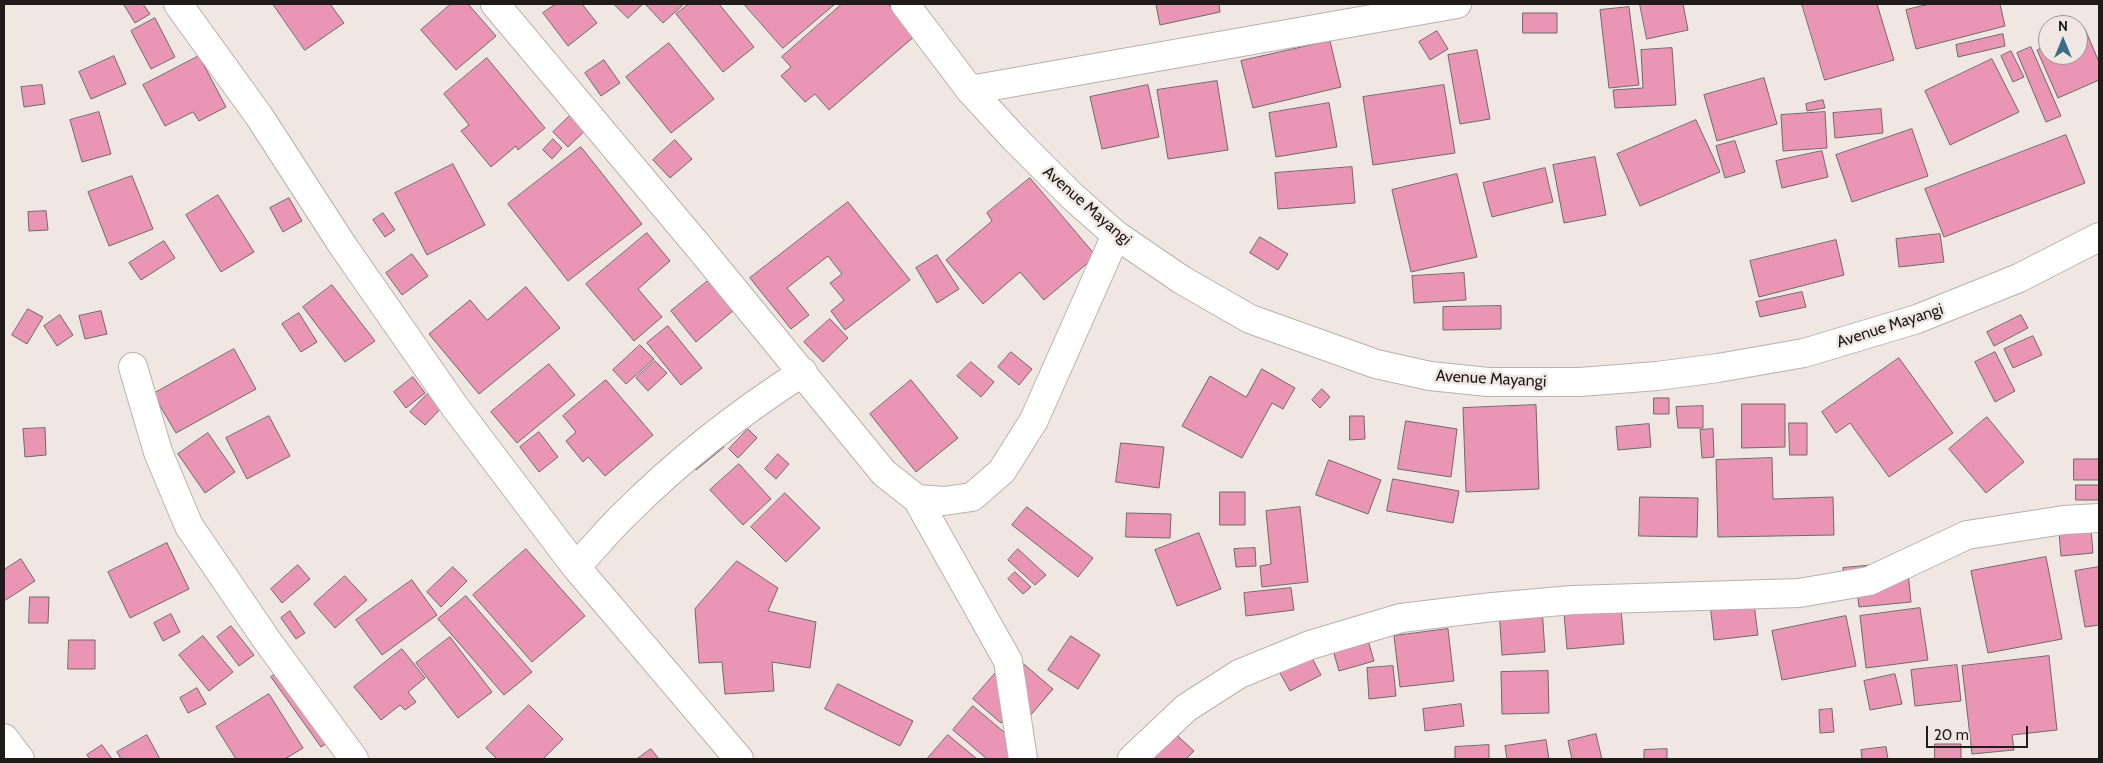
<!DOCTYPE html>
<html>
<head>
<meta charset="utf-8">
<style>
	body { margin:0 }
	#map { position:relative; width:2103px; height:763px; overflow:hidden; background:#f0e6e2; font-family:Cabin,sans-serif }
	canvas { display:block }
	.frame { position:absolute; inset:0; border:5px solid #1e1b1a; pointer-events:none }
	.north { position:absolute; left:2038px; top:15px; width:50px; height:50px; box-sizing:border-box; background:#f0e6e2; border:1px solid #9c9592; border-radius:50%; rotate:0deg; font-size:14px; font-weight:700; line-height:20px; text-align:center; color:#1e1b1a }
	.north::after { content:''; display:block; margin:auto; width:18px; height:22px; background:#396f8b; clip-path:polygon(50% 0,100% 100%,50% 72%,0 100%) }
	.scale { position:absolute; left:1926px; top:726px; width:102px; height:22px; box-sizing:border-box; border:2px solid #1e1b1a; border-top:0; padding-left:6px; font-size:15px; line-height:18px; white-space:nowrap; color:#1e1b1a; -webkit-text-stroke:4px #f0e6e2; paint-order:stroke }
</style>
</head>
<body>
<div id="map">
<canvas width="2103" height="763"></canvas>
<div class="frame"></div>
<div class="north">N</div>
<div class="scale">20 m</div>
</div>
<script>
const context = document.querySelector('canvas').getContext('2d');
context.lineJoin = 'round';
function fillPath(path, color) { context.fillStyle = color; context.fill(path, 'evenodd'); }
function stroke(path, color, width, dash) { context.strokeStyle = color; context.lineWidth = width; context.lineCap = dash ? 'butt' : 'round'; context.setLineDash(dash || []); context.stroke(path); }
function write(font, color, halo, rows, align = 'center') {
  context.font = font + ' Cabin,sans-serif'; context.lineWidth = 5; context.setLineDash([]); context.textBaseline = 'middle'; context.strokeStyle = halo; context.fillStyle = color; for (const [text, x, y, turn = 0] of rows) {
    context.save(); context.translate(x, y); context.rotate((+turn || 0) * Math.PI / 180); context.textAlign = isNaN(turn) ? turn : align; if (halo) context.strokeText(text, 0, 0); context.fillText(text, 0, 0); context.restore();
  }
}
const building = new Path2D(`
	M126,4H143L150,14L135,23L124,5Z
	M273,4H330L344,23L305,50Z
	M451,4H468L496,36L456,70L421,30Z
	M556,4H582L597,23L568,46L543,13Z
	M614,4H643L628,18Z
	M647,4H684L663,23L646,5Z
	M689,4H719L754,47L723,72L676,14Z
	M744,4H835L783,48Z
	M842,4H888L916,35L829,110L815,94L805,102L781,76L791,67L782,57Z
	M1161,4H1219L1220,12L1160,25L1156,5Z
	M1640,4H1683L1688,30L1647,39Z
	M1802,4H1877L1894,60L1825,80Z
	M1930,4H2000L2005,26L1916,49L1906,10Z
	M1629,7L1639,85L1609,88L1600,10Z
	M1523,13H1557V33H1523Z
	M155,18L175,57L151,69L131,31Z
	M2085,29L2099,62V80L2058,98L2037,50L2048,45V55H2078V32Z
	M1437,31L1448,49L1430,60L1419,42Z
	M2003,34L2005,46L1958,57L1956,45Z
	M1330,41L1341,87L1253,108L1241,61Z
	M669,43L714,99L671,133L626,77Z
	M2031,47L2061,116L2046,122L2017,53Z
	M1672,48L1676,105L1615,108L1613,90L1643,88L1641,50Z
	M1477,50L1490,119L1460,124L1448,55Z
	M2011,51L2024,77L2013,82L2001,56Z
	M114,56L126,84L91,99L79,72Z
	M199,56L226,107L199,121L193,112L165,126L143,85Z
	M487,58L545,128L518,150L516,146L491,167L461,131L469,125L444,94Z
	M1992,59L2019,112L1950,145L1925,91Z
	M604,60L620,83L601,96L585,73Z
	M1764,78L1777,124L1717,141L1704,95Z
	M1217,81L1228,150L1168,159L1157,90Z
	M42,85L45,104L24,107L21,87Z
	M1148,85L1159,137L1102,149L1090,97Z
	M1444,85L1455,153L1373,165L1363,97Z
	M1823,100L1825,108L1807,111L1806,104Z
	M1329,103L1337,147L1276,157L1269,113Z
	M1881,109L1883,133L1835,138L1833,113Z
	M575,111L590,126L568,147L553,132Z
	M99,112L111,154L82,162L70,120Z
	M1825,112L1827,148L1783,151L1781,115Z
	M1696,120L1720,172L1640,206L1617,154Z
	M1912,129L1928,176L1852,202L1836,155Z
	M2066,135L2085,183L1944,237L1925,189Z
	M553,139L562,148L552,159L543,150Z
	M675,140L692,159L670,178L653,160Z
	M1735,141L1745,172L1725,178L1716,146Z
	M581,147L642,224L568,281L508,204Z
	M1822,151L1828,177L1782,188L1776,161Z
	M1595,157L1606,215L1564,223L1553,165Z
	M453,164L485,225L427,255L395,193Z
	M1352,167L1355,203L1278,209L1275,173Z
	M1545,168L1553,202L1492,217L1483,183Z
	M1457,174L1477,257L1411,272L1392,190Z
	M132,176L153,229L109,246L88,192Z
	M1030,178L1096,256L1044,300L1020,272L983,304L946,260L992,221L987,213Z
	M218,195L254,252L221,272L186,215Z
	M289,198L302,221L283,232L270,208Z
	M848,202L910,280L845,330L831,311L844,300L830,283L842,274L828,256L787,288L809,315L791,329L750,278Z
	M46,211L48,230L29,231L28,212Z
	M383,213L395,230L385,237L373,220Z
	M647,233L670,261L638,289L662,317L634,341L586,284Z
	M1940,234L1944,262L1899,267L1896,239Z
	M1260,237L1288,254L1278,270L1250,253Z
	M1836,240L1844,275L1759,297L1750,261Z
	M164,241L175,258L141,280L129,263Z
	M412,254L428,276L402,295L386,273Z
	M937,255L959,289L937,303L916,268Z
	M1464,273L1466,300L1414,303L1412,276Z
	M709,280L734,310L696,342L671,311Z
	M332,285L375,341L345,362L303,307Z
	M526,287L560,328L479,394L429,334L470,300L487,320Z
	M1802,292L1806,307L1760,317L1756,302Z
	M1501,306V329L1443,330V307Z
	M28,309L43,317L27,344L12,335Z
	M101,311L107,334L85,339L79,316Z
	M299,313L317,342L301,352L282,324Z
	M60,315L73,335L57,346L44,326Z
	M2021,315L2028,328L1994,346L1987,332Z
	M830,319L848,338L823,362L804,342Z
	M668,326L702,368L681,385L647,343Z
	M2033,336L2042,355L2013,368L2004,349Z
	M640,345L654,359L626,384L613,370Z
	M234,349L256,389L176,433L153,394Z
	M1011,352L1032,369L1019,385L998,367Z
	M1995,352L2015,391L1995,402L1975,362Z
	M1899,358L1953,433L1889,477L1850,423L1836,433L1822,412Z
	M655,361L667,373L648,391L636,378Z
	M971,362L994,382L981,397L957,376Z
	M549,364L575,395L517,443L491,412Z
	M1262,369L1295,388L1283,409L1272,403L1242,458L1182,426L1210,376L1246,397Z
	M413,377L425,393L406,408L394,392Z
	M606,380L653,435L605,476L588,457L583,462L566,441L576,432L563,416Z
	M911,380L958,438L916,472L870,414Z
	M435,386L450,399L425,425L410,412Z
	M1322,389L1330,397L1320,408L1312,400Z
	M1654,398H1669V414H1654Z
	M1742,404H1785V447L1742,448Z
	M1536,405L1539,489L1466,492L1463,408Z
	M1703,406V428H1678L1676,407Z
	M269,416L290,456L247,479L226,438Z
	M1350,416H1364L1365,439L1350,440Z
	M1987,417L2024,462L1986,493L1949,449Z
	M1406,421L1457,429L1451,477L1398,469Z
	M1789,423H1807V455H1790Z
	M1649,424L1651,447L1618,450L1616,427Z
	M45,428L46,455L25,457L23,429Z
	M748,429L757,438L738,458L729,449Z
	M1713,429L1714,457L1702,458L1700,430Z
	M539,432L558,457L539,472L520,447Z
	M208,433L235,472L205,493L178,454Z
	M718,438L724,447L696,470L689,462Z
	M1121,443L1164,447L1159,488L1116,482Z
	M778,454L789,464L776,479L765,469Z
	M1772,458L1773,499L1833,497L1834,535L1718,537L1716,460Z
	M2074,459H2099V480H2074Z
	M1329,460L1381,480L1368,514L1316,495Z
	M739,464L771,499L743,525L710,490Z
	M1393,479L1459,491L1453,523L1387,511Z
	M2076,485H2099V500H2076Z
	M1220,492H1245V525H1220Z
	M785,493L820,528L786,562L751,527Z
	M1640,497L1698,498L1697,537L1639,536Z
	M1027,507L1093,558L1078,577L1012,525Z
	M1300,507L1308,582L1262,587L1260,566L1271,564L1266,511Z
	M1127,513L1171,514L1170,538L1126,537Z
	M2091,529L2093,553L2061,556L2059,532Z
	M1199,533L1221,589L1177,606L1155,550Z
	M167,543L189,589L130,618L108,572Z
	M1255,548L1256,566L1236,567L1234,549Z
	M526,549L585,616L532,662L473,595Z
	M1018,549L1046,575L1035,585L1008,560Z
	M2046,557L2062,639L1988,653L1971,571Z
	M21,559L35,581L4,601V570Z
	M737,561L778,588L768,611L816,622L810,668L772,662L774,691L725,694L722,662L699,663L695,609Z
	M1907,562L1911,602L1859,607L1857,590L1845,592L1843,568Z
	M298,565L310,579L282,603L271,589Z
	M453,567L467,581L441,607L427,592Z
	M2099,567V625L2085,627L2075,571Z
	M1015,572L1031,587L1023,594L1008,579Z
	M345,576L367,600L335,628L314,604Z
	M412,580L437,615L382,655L356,620Z
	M1291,588L1294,610L1246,616L1244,593Z
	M1752,589L1758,635L1714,640L1709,594Z
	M466,596L532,672L504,695L438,619Z
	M30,597H49L48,623H29Z
	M1542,607L1545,652L1502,655L1499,610Z
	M1920,608L1928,660L1866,668L1860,616Z
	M1621,609L1624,644L1567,649L1564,613Z
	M290,611L305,633L296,639L281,618Z
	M171,614L180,632L163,641L154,623Z
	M1846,616L1856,666L1782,680L1772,631Z
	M1363,623L1374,661L1339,671L1328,633Z
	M231,626L254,655L239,666L217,637Z
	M1448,629L1454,681L1400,687L1394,636Z
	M203,636L233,672L209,691L179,655Z
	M1071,636L1100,655L1078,689L1048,670Z
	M450,637L492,692L458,718L416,663Z
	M69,640H95V669H68Z
	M402,649L425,678L408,692L416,702L405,710L400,705L381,720L354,687Z
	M1307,649L1321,675L1290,691L1276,666Z
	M1012,654L1053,689L1023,724L1010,713L1001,723L973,699Z
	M2049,656L2057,730L2012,735L2014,750L1972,754L1962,666Z
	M1957,665L1961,701L1915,706L1911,670Z
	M1393,666L1396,696L1369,699L1367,668Z
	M285,667L336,737L321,747L271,677Z
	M1548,671L1549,713L1502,714L1501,672Z
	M1895,674L1902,704L1870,710L1864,681Z
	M838,684L913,721L900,746L825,709Z
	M197,688L206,704L188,713L180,698Z
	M269,694L303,748L285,759H236L216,727Z
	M1461,704L1464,726L1425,731L1423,709Z
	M529,705L563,739L543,759H497L486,748Z
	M973,706L1030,754L1026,759H987L953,730Z
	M1832,709L1834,732L1820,733L1819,710Z
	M1168,727L1194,751L1186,759H1152L1145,753Z
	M1596,734L1602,759H1572L1568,741Z
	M147,735L160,759H121L117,752Z
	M948,735L977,759H927Z
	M1546,740L1549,759H1507L1505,746Z
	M1935,744H1961V759H1935Z
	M102,745L112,759H90L87,755Z
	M1489,745V759H1455V747Z
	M1886,747L1888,759H1862L1861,750Z
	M651,749L659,759H637Z
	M1667,749V759H1644V750Z`);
fillPath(building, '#e995b3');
stroke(building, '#70686b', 1);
const minor = new Path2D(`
	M178,4L259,116L343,246L455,407L576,567L739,759
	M495,4L698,246L884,473L917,499L944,501L972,497L1002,471L1034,420L1116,235
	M970,90L1457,4
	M133,367L158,452L189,526L266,639L354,759
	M917,499L1008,661L1023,759
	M576,567C593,549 608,530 626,513C679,460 739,413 803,372
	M4,738L20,759
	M1132,759L1186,708L1239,674L1310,645L1401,618L1492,607L1573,600L1799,593L1869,581L1967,535L2064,520L2099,518`);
const tertiary = new Path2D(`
	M905,4L970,90L1014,138L1073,197L1116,235L1182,280L1250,319L1376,364L1430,376L1488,382H1580L1657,376L1718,368L1804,353L1917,319L2019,278L2099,237`);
stroke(minor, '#bab1ae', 30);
stroke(tertiary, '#bab1ae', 30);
stroke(minor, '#fff', 28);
stroke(tertiary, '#fff', 28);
write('16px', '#1e1b1a', '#f0e6e2', [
	["Avenue Mayangi",1087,206,41],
	["Avenue Mayangi",1890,326,-18],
	["Avenue Mayangi",1491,379,3]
]);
</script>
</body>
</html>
